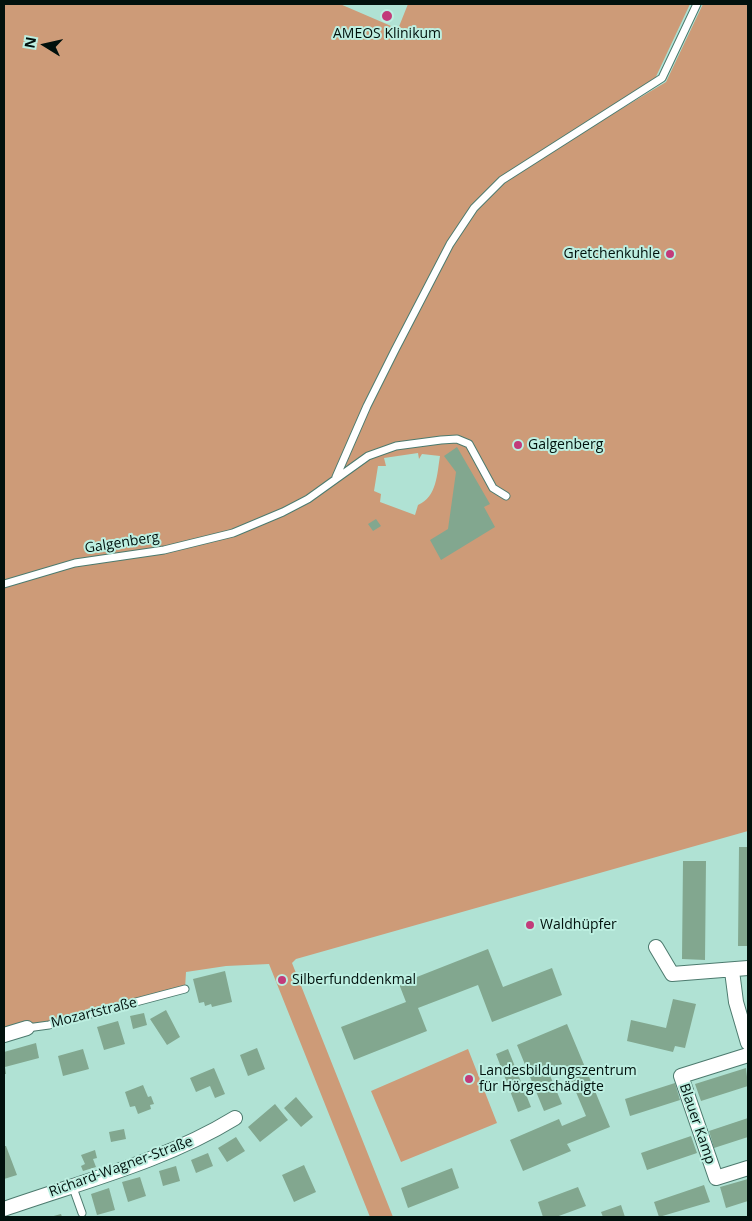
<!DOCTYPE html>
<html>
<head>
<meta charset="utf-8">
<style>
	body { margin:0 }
	#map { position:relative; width:752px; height:1221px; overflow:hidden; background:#b0e2d4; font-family:"Open Sans",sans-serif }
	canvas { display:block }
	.frame { position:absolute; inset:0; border:5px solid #01110d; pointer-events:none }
	.north { position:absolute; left:20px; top:20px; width:50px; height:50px; -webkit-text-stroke:4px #bdefe1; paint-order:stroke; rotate:280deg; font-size:14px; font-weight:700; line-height:20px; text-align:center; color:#01110d }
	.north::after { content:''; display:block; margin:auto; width:18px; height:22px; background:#01110d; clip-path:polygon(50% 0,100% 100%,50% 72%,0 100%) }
</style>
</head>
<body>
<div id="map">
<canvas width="752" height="1221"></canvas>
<div class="frame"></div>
<div class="north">N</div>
</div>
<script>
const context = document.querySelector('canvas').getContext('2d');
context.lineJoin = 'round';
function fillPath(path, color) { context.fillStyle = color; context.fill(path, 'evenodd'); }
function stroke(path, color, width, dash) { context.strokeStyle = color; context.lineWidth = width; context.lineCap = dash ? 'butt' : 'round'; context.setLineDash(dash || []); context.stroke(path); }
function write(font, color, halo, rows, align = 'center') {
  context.font = font + ' "Open Sans",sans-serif'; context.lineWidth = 4; context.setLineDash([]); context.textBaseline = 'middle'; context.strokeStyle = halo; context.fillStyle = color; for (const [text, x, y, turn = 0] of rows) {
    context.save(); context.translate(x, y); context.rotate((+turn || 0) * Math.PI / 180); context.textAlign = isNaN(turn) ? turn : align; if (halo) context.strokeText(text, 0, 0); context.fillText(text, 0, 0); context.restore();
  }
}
fillPath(new Path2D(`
	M4,4H340L398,29L408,4H690L653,83L571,132L576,136L666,82L703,4H748V831L296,959L292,963L393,1217H370L269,964L226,966L186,972L185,989L4,1035ZM418,453L419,459L422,454L440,456C437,474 437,497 418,505L415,515L380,502L381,494L374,491L378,466H386L384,458Z
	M468,1049L497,1123L401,1162L371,1091Z`), '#cd9b78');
fillPath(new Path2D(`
	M457,447L490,504L484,507L495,527L441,560L430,540L448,529L456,472L444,456Z
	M376,519L381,526L373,531L368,524Z
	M739,847H748V946H738Z
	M683,861H706L705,960L682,959Z
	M488,949L503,987L552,968L562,995L492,1022L478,985L418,1008L427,1031L354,1060L341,1027L406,1002L399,984Z
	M225,971L232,1002L212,1007L211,1004L205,1006L204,1002L199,1003L193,979Z
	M673,999L696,1004L685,1048L675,1046L673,1052L627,1041L631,1020L666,1028Z
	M166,1010L180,1037L167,1045L150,1019Z
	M144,1013L147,1025L133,1029L130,1016Z
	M118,1021L125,1044L104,1050L97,1027Z
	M567,1024L610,1127L567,1144L571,1151L523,1171L510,1140L559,1119L562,1126L586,1116L565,1066L549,1073L562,1104L544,1111L517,1045Z
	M36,1043L39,1058L5,1067L6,1074H4V1052Z
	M257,1048L265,1069L248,1076L240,1055Z
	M83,1049L89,1069L63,1076L58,1056Z
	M508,1049L531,1107L518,1112L496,1054Z
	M214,1068L225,1094L215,1098L210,1086L196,1092L190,1078Z
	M746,1068L748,1086L701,1101L695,1084Z
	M675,1083L680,1100L630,1116L625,1099Z
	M143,1085L148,1097L151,1096L154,1104L150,1105L151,1109L138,1114L135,1106L130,1107L125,1092Z
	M296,1097L313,1117L301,1127L284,1108Z
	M275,1104L288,1120L260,1142L248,1127Z
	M748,1118V1137L714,1148L709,1131Z
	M124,1129L126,1139L111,1142L109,1132Z
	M691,1136L697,1153L647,1170L641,1153Z
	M236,1137L245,1151L227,1162L218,1148Z
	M4,1146H6L17,1175L4,1179Z
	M95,1150L97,1158L93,1159L96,1167L83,1171L81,1166L85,1164L81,1155Z
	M208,1153L213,1166L196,1173L191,1160Z
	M304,1165L316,1192L294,1202L282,1175Z
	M176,1166L180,1181L163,1186L159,1171Z
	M452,1168L459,1188L408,1208L401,1188Z
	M140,1177L146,1196L128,1202L122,1182Z
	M748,1179V1201L726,1208L720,1187Z
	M704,1185L710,1202L659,1217L654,1202Z
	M578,1187L586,1206L556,1217H543L538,1202Z
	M109,1188L115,1210L97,1215L91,1194Z
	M621,1205L625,1217H603L601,1212Z
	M61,1214L62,1217H50Z`), '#82a78f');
const service = new Path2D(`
	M336,477L367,406L395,350L450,244L474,208L502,180L662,78L697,4
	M4,584L75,563L164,550L233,533L283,512L308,499L368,456L396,446L441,440L457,439L469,444L493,488L506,496
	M27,1028L49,1025L185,989
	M72,1185L82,1213`);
const minor = new Path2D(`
	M656,947L672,974L748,968
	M732,971L736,1002L748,1043
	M4,1035L27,1028
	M748,1055L681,1076L716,1178L748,1168
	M4,1209C81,1182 165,1161 235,1118`);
stroke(service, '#4c7a6e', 9);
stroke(minor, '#4c7a6e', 16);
stroke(service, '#fff', 7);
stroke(minor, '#fff', 14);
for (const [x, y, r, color] of [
	[387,16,6,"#c23b7a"],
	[670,254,5,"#c23b7a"],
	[518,445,5,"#c23b7a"],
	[530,925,5,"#c23b7a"],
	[282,980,5,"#c23b7a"],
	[469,1079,5,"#c23b7a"]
]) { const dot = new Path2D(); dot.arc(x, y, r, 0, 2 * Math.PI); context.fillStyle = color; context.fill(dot); stroke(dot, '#bdefe1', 2); }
write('14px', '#01110d', '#bdefe1', [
	["AMEOS Klinikum",387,34,"center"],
	["Gretchenkuhle",660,254,"right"],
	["Galgenberg",528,445],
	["Waldhüpfer",540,925],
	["Silberfunddenkmal",292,980],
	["Landesbildungszentrum",479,1071],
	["für Hörgeschädigte",479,1087]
], 'left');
write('14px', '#01110d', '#bdefe1', [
	["Galgenberg",122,543,-9],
	["Mozartstraße",94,1013,-14],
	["Blauer Kamp",697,1124,71],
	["Richard-Wagner-Straße",121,1167,-20]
]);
</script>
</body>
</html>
